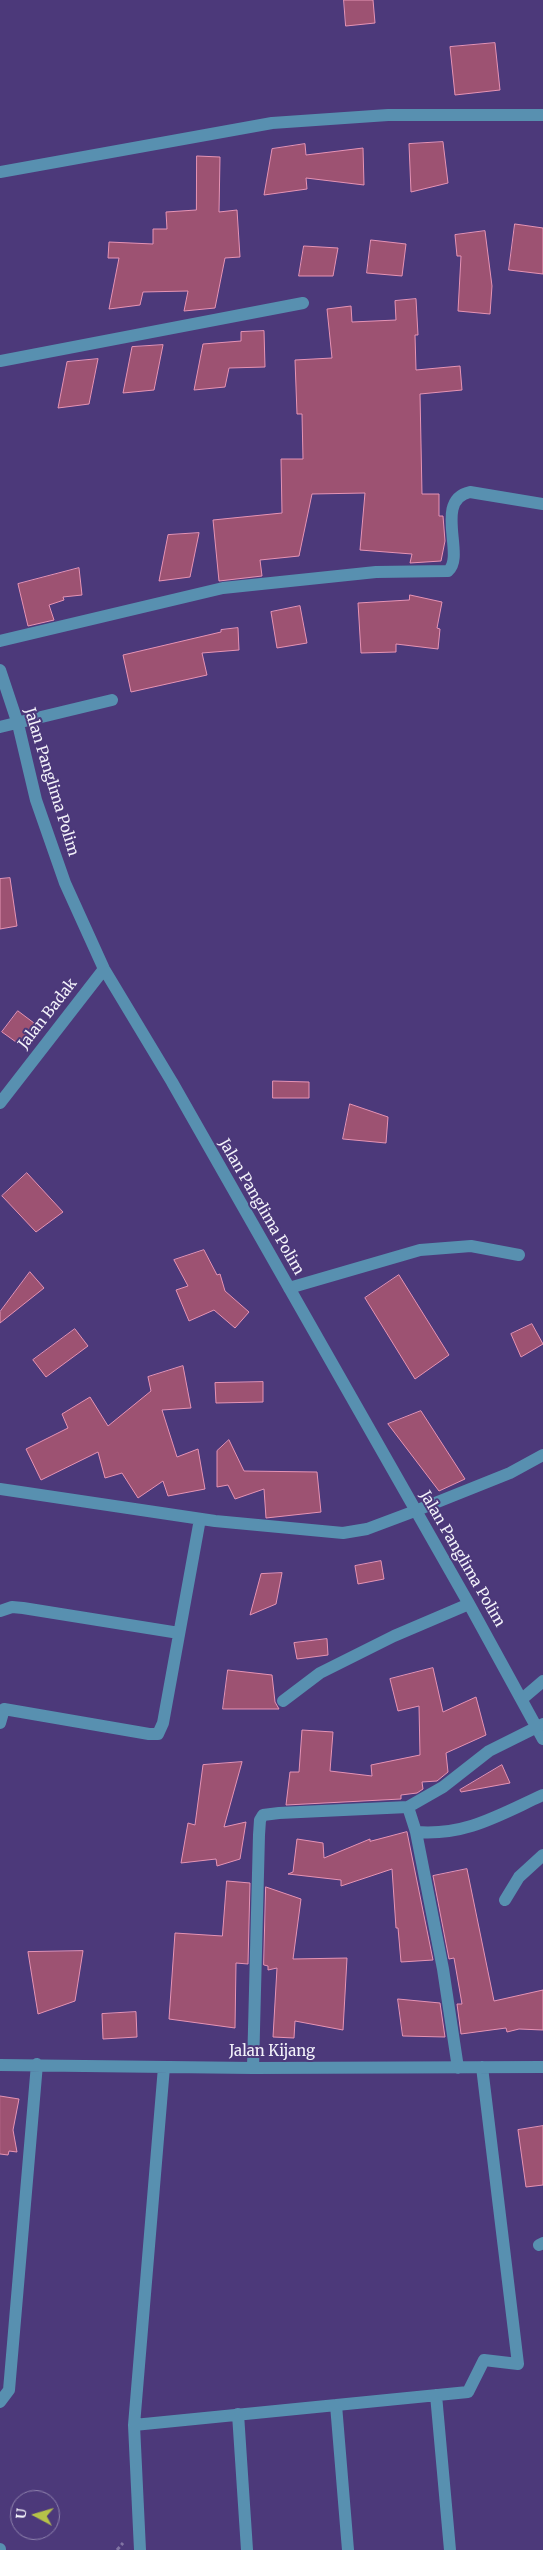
<!DOCTYPE html>
<html>
<head>
<meta charset="utf-8">
<style>
	body { margin:0 }
	#map { position:relative; width:543px; height:2550px; overflow:hidden; background:#4c397a; font-family:Merriweather,serif }
	canvas { display:block }
	.north { position:absolute; left:10px; top:2490px; width:50px; height:50px; box-sizing:border-box; background:#4c397a; border:1px solid #8f83ad; border-radius:50%; rotate:276deg; font-size:14px; font-weight:700; line-height:20px; text-align:center; color:#f3f2fa }
	.north::after { content:''; display:block; margin:auto; width:18px; height:22px; background:#b5c249; clip-path:polygon(50% 0,100% 100%,50% 72%,0 100%) }
</style>
</head>
<body>
<div id="map">
<canvas width="543" height="2550"></canvas>
<div class="north">U</div>
</div>
<script>
const context = document.querySelector('canvas').getContext('2d');
context.lineJoin = 'round';
function fillPath(path, color) { context.fillStyle = color; context.fill(path, 'evenodd'); }
function stroke(path, color, width, dash) { context.strokeStyle = color; context.lineWidth = width; context.lineCap = dash ? 'butt' : 'round'; context.setLineDash(dash || []); context.stroke(path); }
function write(font, color, halo, rows, align = 'center') {
  context.font = font + ' Merriweather,serif'; context.lineWidth = 4; context.setLineDash([]); context.textBaseline = 'middle'; context.strokeStyle = halo; context.fillStyle = color; for (const [text, x, y, turn = 0] of rows) {
    context.save(); context.translate(x, y); context.rotate((+turn || 0) * Math.PI / 180); context.textAlign = isNaN(turn) ? turn : align; if (halo) context.strokeText(text, 0, 0); context.fillText(text, 0, 0); context.restore();
  }
}
const building = new Path2D(`
	M344,0H373L375,23L346,26Z
	M495,43L500,90L455,95L450,47Z
	M443,142L448,183L411,192L409,144Z
	M305,144L306,155L363,148L364,185L306,178L307,189L264,195L272,149Z
	M197,156L220,157L219,212L237,210L240,257L225,258L215,308L184,311L188,291L143,292L140,305L109,309L119,258H108L109,242L153,244V229H167L166,212L196,210Z
	M515,224L543,228V274L509,270Z
	M485,231L492,286L490,314L458,311L461,256H457L455,235Z
	M371,240L406,244L402,276L367,273Z
	M304,246L338,248L333,276H299Z
	M416,299L418,335H415L416,370L460,366L462,390L420,394L422,494H439V516H443L445,541L441,561L410,563L412,554L360,550L365,493L312,494L299,556L260,560L262,576L219,581L213,520L282,513L281,459H303L302,414H297L295,360L332,358L327,309L351,306L352,322L396,320L395,301Z
	M264,331L265,367L229,368L225,387L194,390L203,344L241,341V332Z
	M163,345L154,390L123,393L132,347Z
	M98,359L89,404L58,408L67,362Z
	M199,533L190,577L159,581L168,535Z
	M79,568L82,595L63,597L64,600L49,605L54,620L28,626L18,584Z
	M410,595L442,602L437,628L440,629L438,649L396,644V652L361,653L358,603L409,600Z
	M300,606L307,643L277,648L271,612Z
	M238,628L239,650L202,653L207,675L131,692L123,655L221,632V630Z
	M10,878L17,926L0,929V879Z
	M18,1011L38,1026L23,1047L2,1032Z
	M273,1081L309,1082V1098H273Z
	M350,1104L388,1117L386,1143L343,1139Z
	M27,1173L63,1212L36,1232L2,1196Z
	M204,1250L217,1275L220,1274L225,1291L249,1312L235,1328L214,1310L189,1321L176,1290L188,1286L174,1260Z
	M30,1272L44,1288L0,1323V1312Z
	M399,1275L449,1355L415,1379L365,1298Z
	M532,1324L543,1344L521,1357L511,1334Z
	M75,1329L88,1346L46,1377L33,1360Z
	M183,1366L191,1408L162,1410L177,1457L198,1449L205,1489L168,1496L163,1481L138,1498L122,1473L105,1478L98,1452L41,1480L26,1449L68,1428L62,1414L90,1397L108,1426L151,1391L148,1377Z
	M263,1382V1402L216,1403L215,1383Z
	M421,1411L465,1479L439,1491L388,1424Z
	M229,1440L244,1471L317,1472L321,1512L266,1518L264,1489L235,1499L228,1485L217,1487V1451Z
	M381,1561L384,1579L358,1584L355,1566Z
	M282,1573L276,1604L250,1615L261,1574Z
	M327,1639L328,1655L297,1659L294,1643Z
	M433,1668L443,1712L476,1697L486,1735L446,1753L448,1772L437,1781L422,1782L423,1789L417,1793L401,1795V1799L286,1805L290,1772H299L302,1730L333,1732L330,1771L372,1776L371,1765L420,1755L419,1706L398,1711L390,1679Z
	M228,1670L272,1675L275,1702L279,1709H223Z
	M242,1762L224,1827L246,1822L240,1859L217,1866L216,1859L181,1863L188,1823L195,1825L203,1765Z
	M502,1765L510,1783L461,1792L460,1790Z
	M407,1832L433,1960L401,1962L398,1928H396L392,1869L341,1886V1880L288,1874L293,1872L297,1839L323,1843L324,1858L370,1839V1841Z
	M467,1869L494,2001L543,1990V2030L519,2029L507,2032L506,2028L461,2034L457,2004H462L454,1958L449,1959L433,1876Z
	M227,1881L250,1883L248,1964L236,1963L235,2028L169,2019L175,1933L222,1936Z
	M266,1887L301,1899L293,1959L347,1958L343,2030L295,2021L294,2038L273,2037L277,1968L268,1970V1966L264,1965Z
	M83,1951L75,2001L38,2014L28,1952Z
	M398,1999L440,2003L445,2037L403,2036Z
	M136,2012L137,2037L103,2039L102,2014Z
	M0,2096L19,2099L13,2130L17,2152L9,2151L8,2155L0,2154Z
	M543,2126V2185L526,2187L518,2130Z`);
fillPath(building, '#9d5272');
stroke(building, '#e693b4', 1);
stroke(new Path2D(`
	M117,2550L123,2543`), '#8174a3', 3, [4, 2.5]);
stroke(new Path2D(`
	M0,172L272,123L388,115H543
	M0,361L303,303
	M0,641L223,588L376,572L448,571C466,557 433,500 470,492L543,504
	M0,670L18,724L36,800L65,883L104,969L172,1082L469,1604L543,1739
	M0,727L112,700
	M0,1103L104,969
	M289,1288L420,1250L471,1246L519,1255
	M0,1489L215,1521L343,1533L367,1529L415,1511L510,1473L543,1455
	M0,1611L12,1607L23,1608L179,1633
	M522,1699L543,1681
	M283,1701L320,1673L394,1636L469,1604
	M0,1723L4,1709L149,1734H158L163,1723L200,1519
	M408,1807L443,1787L489,1751L543,1724
	M416,1832L443,1969L458,2068
	M505,1900L519,1877L543,1855
	M0,2065L253,2068L543,2067
	M253,2068L259,1835L260,1820L263,1815L279,1813L408,1807L416,1832C466,1836 499,1815 543,1795
	M539,2245L543,2243
	M436,2395L450,2550
	M0,2402L9,2390L37,2064
	M336,2405L348,2550
	M238,2414L247,2550
	M134,2425L468,2392L484,2360L518,2364L482,2067
	M0,2549V2550
	M140,2550L134,2425L164,2067`), '#5890b0', 12);
write('15px', '#f3f2fa', '#4c397a', [
	["Jalan Panglima Polim",51,782,73],
	["Jalan Badak",48,1014,-52],
	["Jalan Panglima Polim",261,1207,60],
	["Jalan Panglima Polim",462,1559,60],
	["Jalan Kijang",272,2052]
]);
</script>
</body>
</html>
